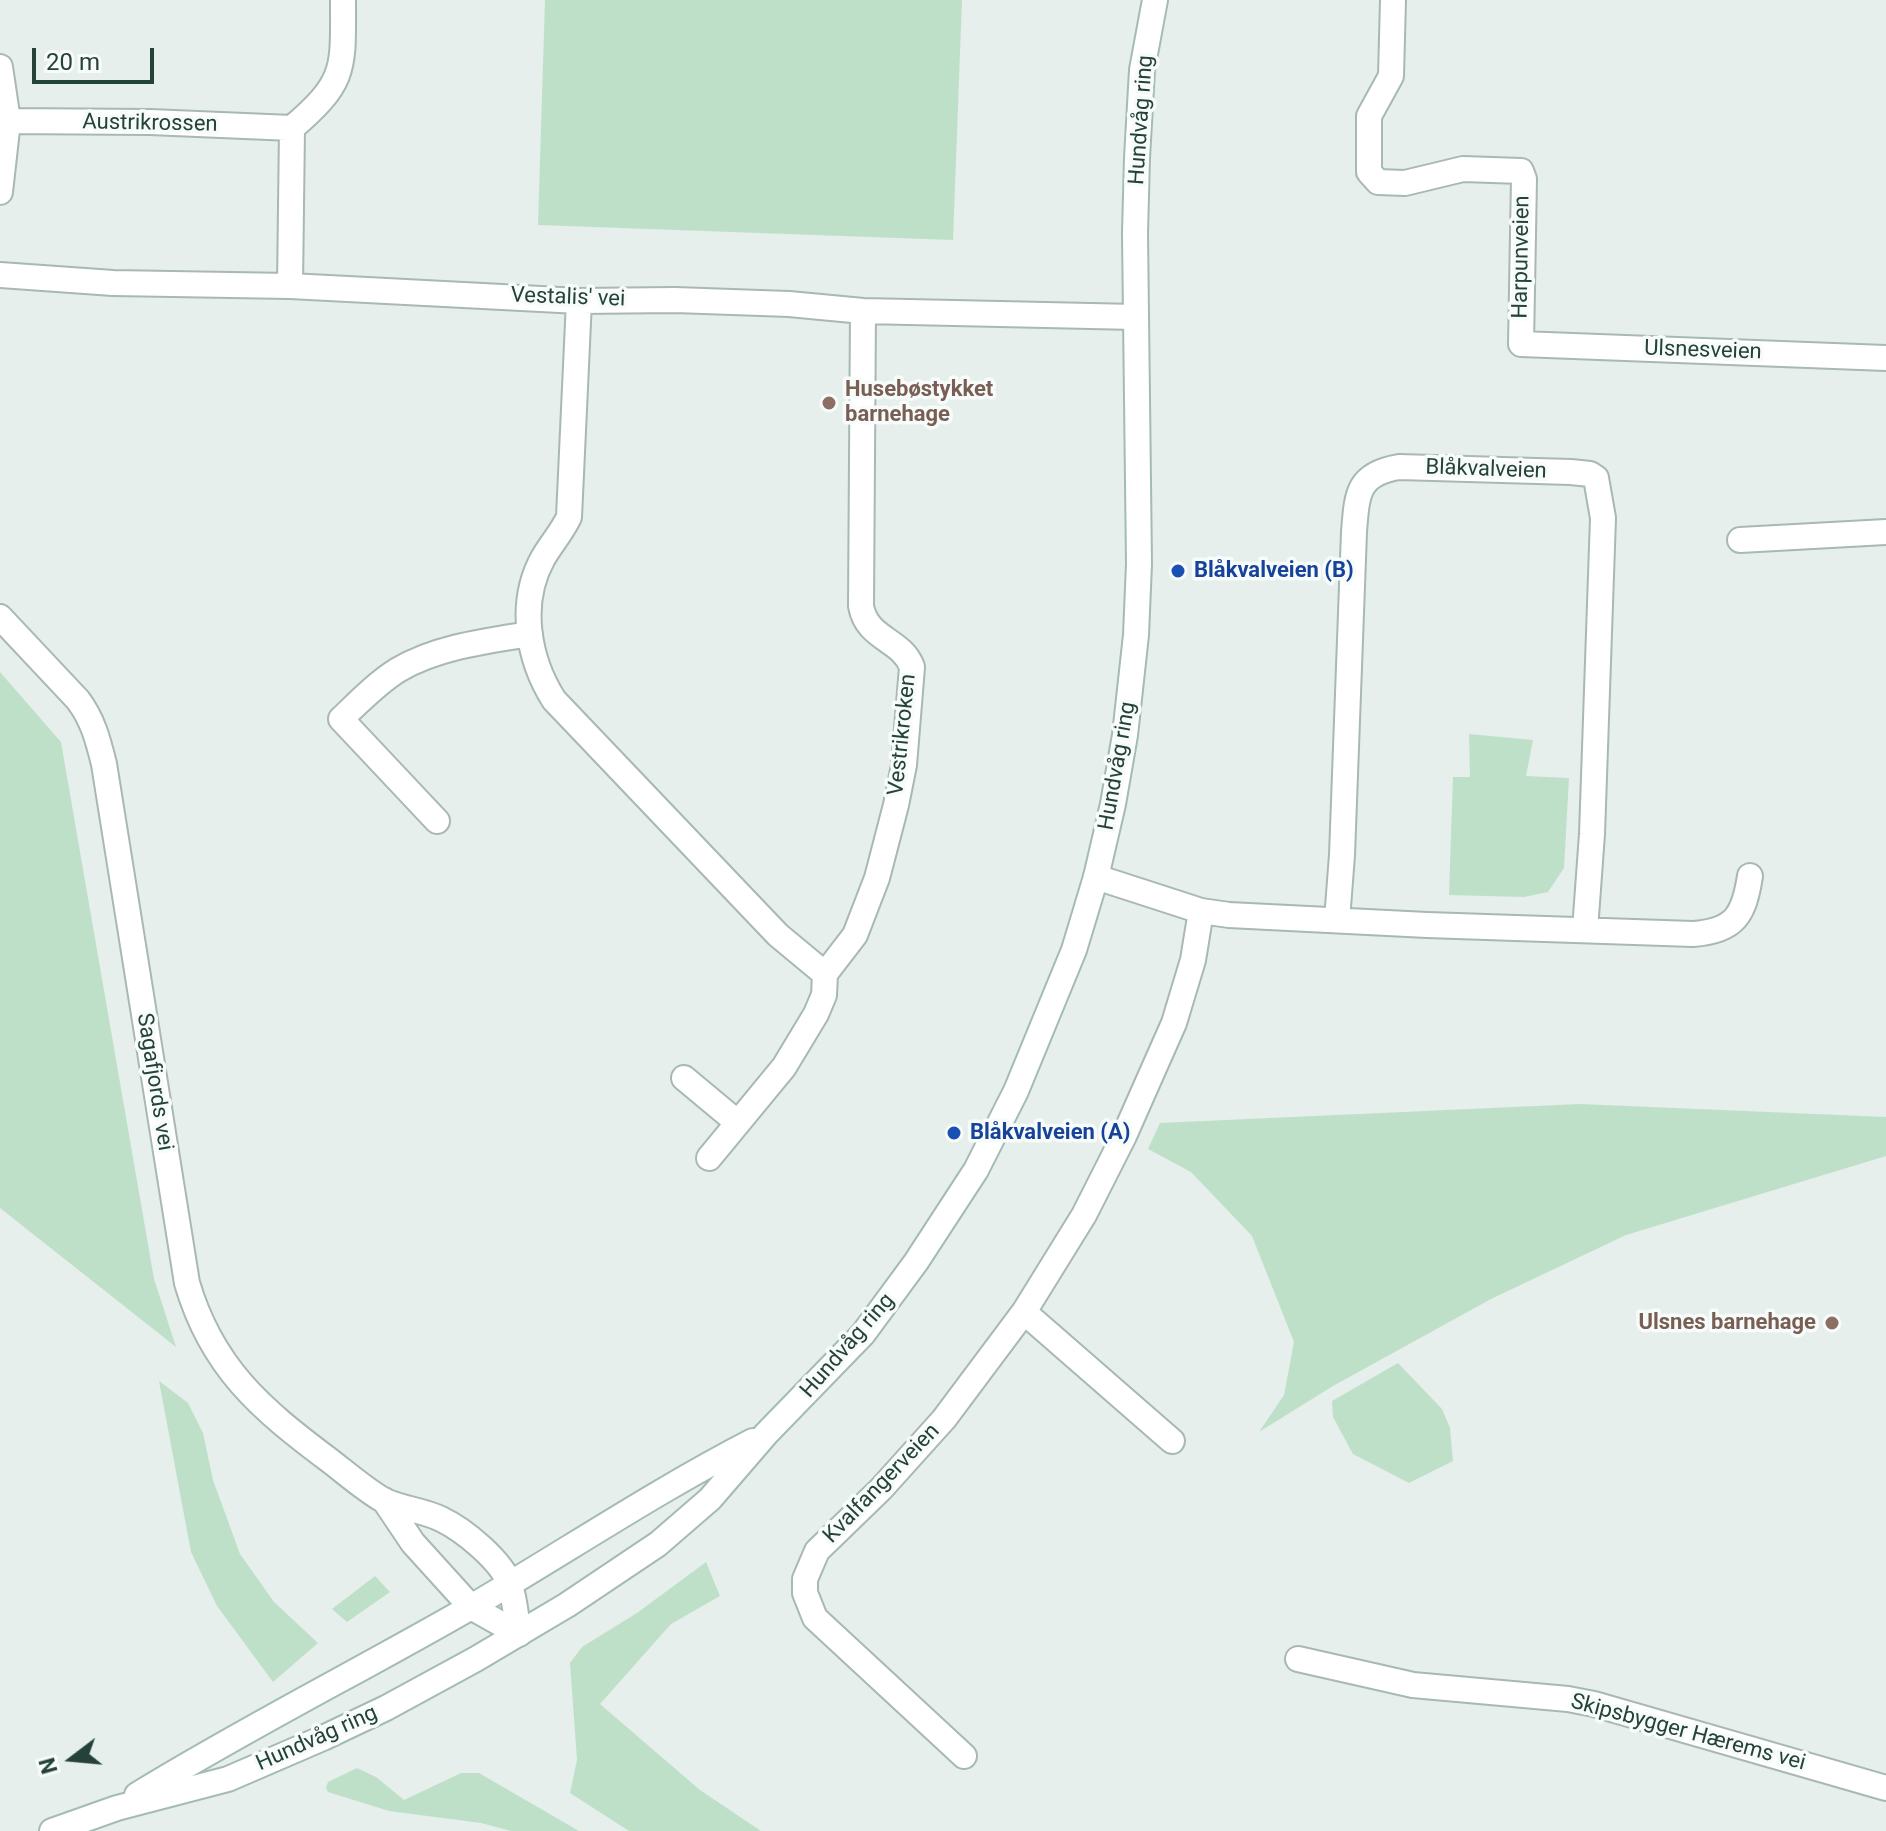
<!DOCTYPE html>
<html>
<head>
<meta charset="utf-8">
<style>
	body { margin:0 }
	#map { position:relative; width:1886px; height:1831px; overflow:hidden; background:#e6efeb; font-family:Roboto,sans-serif }
	canvas { display:block }
	.north { position:absolute; left:32px; top:1719px; width:80px; height:80px; -webkit-text-stroke:6px #f7fbf9; paint-order:stroke; rotate:254deg; font-size:22px; font-weight:700; line-height:32px; text-align:center; color:#24423a }
	.north::after { content:''; display:block; margin:auto; width:28px; height:36px; background:#24423a; clip-path:polygon(50% 0,100% 100%,50% 72%,0 100%) }
	.scale { position:absolute; left:32px; top:48px; width:122px; height:36px; box-sizing:border-box; border:4px solid #24423a; border-top:0; padding-left:10px; font-size:24px; line-height:28px; white-space:nowrap; color:#24423a; -webkit-text-stroke:6px #f7fbf9; paint-order:stroke }
</style>
</head>
<body>
<div id="map">
<canvas width="1886" height="1831"></canvas>
<div class="north">N</div>
<div class="scale">20 m</div>
</div>
<script>
const context = document.querySelector('canvas').getContext('2d');
context.lineJoin = 'round';
function fillPath(path, color) { context.fillStyle = color; context.fill(path, 'evenodd'); }
function stroke(path, color, width, dash) { context.strokeStyle = color; context.lineWidth = width; context.lineCap = dash ? 'butt' : 'round'; context.setLineDash(dash || []); context.stroke(path); }
function write(font, color, halo, rows, align = 'center') {
  context.font = font + ' Roboto,sans-serif'; context.lineWidth = 7; context.setLineDash([]); context.textBaseline = 'middle'; context.strokeStyle = halo; context.fillStyle = color; for (const [text, x, y, turn = 0] of rows) {
    context.save(); context.translate(x, y); context.rotate((+turn || 0) * Math.PI / 180); context.textAlign = isNaN(turn) ? turn : align; if (halo) context.strokeText(text, 0, 0); context.fillText(text, 0, 0); context.restore();
  }
}
fillPath(new Path2D(`
	M545,0H962L953,240L538,225Z
	M0,672L61,742L154,1279L176,1347L0,1208Z
	M1469,734L1533,740L1526,776L1569,778L1564,868L1548,892L1524,897L1449,895L1453,777H1470Z
	M1580,1104L1886,1117V1156L1626,1235L1491,1299L1333,1386L1259,1432L1284,1395L1294,1342L1252,1236L1191,1172L1148,1149L1160,1123Z
	M1398,1363L1442,1409L1450,1428L1453,1461L1409,1483L1353,1454L1333,1417L1332,1401Z
	M159,1381L188,1403L203,1433L213,1480L240,1554L274,1602L318,1643L273,1682L217,1606L191,1552Z
	M706,1562L720,1596L671,1624L600,1704L700,1790L761,1831H629L570,1793L577,1760L570,1663L582,1647L637,1613Z
	M375,1576L390,1592L347,1622L332,1609Z
	M357,1768L376,1777L404,1800L461,1773H479L579,1831H511L481,1823L389,1811L328,1792L326,1788L328,1782Z`), '#bfe0c8');
const street = new Path2D(`
	M1393,0L1391,76L1369,116V172L1378,182L1405,183L1463,169L1521,171L1524,179L1521,344L1886,358
	M0,67L8,121L0,192
	M8,121L150,122L292,128
	M0,275L113,283L290,286L579,301L675,300L789,304L863,311L1136,317
	M290,286L292,128C347,81 343,69 343,0
	M579,301L569,517C562,532 551,544 543,558C518,603 528,659 554,700L778,935L825,974
	M1740,540L1886,532
	M0,617L78,700C93,720 98,740 104,764L187,1283C212,1368 261,1409 329,1460C346,1473 364,1489 383,1500C401,1509 423,1510 441,1519C464,1530 502,1561 510,1585C515,1600 516,1618 519,1634
	M437,821L341,719C359,702 377,683 398,670C437,647 486,641 530,634
	M1096,877L1201,911L1229,915L1427,925L1693,934C1735,931 1744,915 1750,876
	M1337,920L1342,855L1354,532C1357,494 1357,474 1399,467L1571,472L1590,474L1596,478L1603,518L1592,834L1585,930
	M684,1078L738,1123
	M709,1158L784,1067L816,1014L824,995L825,974L855,935L877,878L896,805L904,765L912,667C902,639 867,640 861,606L863,311
	M1024,1312L1172,1441
	M384,1500L413,1543L471,1607L519,1634
	M1298,1659L1413,1685L1568,1699L1594,1704L1886,1788
	M964,1756L815,1618L805,1593V1579L817,1551L881,1489L944,1419L1024,1312L1084,1215L1124,1136L1174,1023L1193,960L1201,911`);
const secondary = new Path2D(`
	M137,1795C246,1728 360,1671 471,1607C565,1552 656,1491 753,1441
	M52,1831L117,1808L228,1779L323,1738L386,1708L476,1659L567,1605L658,1544L710,1499L766,1434L863,1334L916,1262L976,1170L1016,1091L1074,950L1096,877L1113,804L1125,735L1136,635L1139,564L1135,233L1137,158L1142,70L1155,0`);
stroke(street, '#a8b8b2', 28);
stroke(secondary, '#a4bbb3', 28);
stroke(street, '#fff', 24);
stroke(secondary, '#fff', 24);
for (const [x, y, r, color] of [
	[829,403,8,"#8d6e63"],
	[1178,571,8,"#1a4fb4"],
	[954,1133,8,"#1a4fb4"],
	[1832,1323,8,"#8d6e63"]
]) { const dot = new Path2D(); dot.arc(x, y, r, 0, 2 * Math.PI); context.fillStyle = color; context.fill(dot); stroke(dot, '#f7fbf9', 3); }
write('22px', '#24423a', '#f7fbf9', [
	["Hundvåg ring",1142,120,-86],
	["Austrikrossen",150,124,1],
	["Harpunveien",1522,257,-89],
	["Vestalis' vei",568,298,2],
	["Ulsnesveien",1703,351,2],
	["Blåkvalveien",1486,470,2],
	["Vestrikroken",903,735,-84],
	["Hundvåg ring",1118,766,-80],
	["Sagafjords vei",154,1082,81],
	["Hundvåg ring",848,1346,-49],
	["Kvalfangerveien",882,1484,-46],
	["Skipsbygger Hærems vei",1688,1733,15],
	["Hundvåg ring",317,1739,-24]
]);
write('bold 22px', '#785e54', '#f7fbf9', [
	["Husebøstykket",845,390],
	["barnehage",845,415],
	["Ulsnes barnehage",1816,1323,"right"]
], 'left');
write('bold 22px', '#164399', '#f7fbf9', [
	["Blåkvalveien (B)",1194,571],
	["Blåkvalveien (A)",970,1133]
], 'left');
</script>
</body>
</html>
